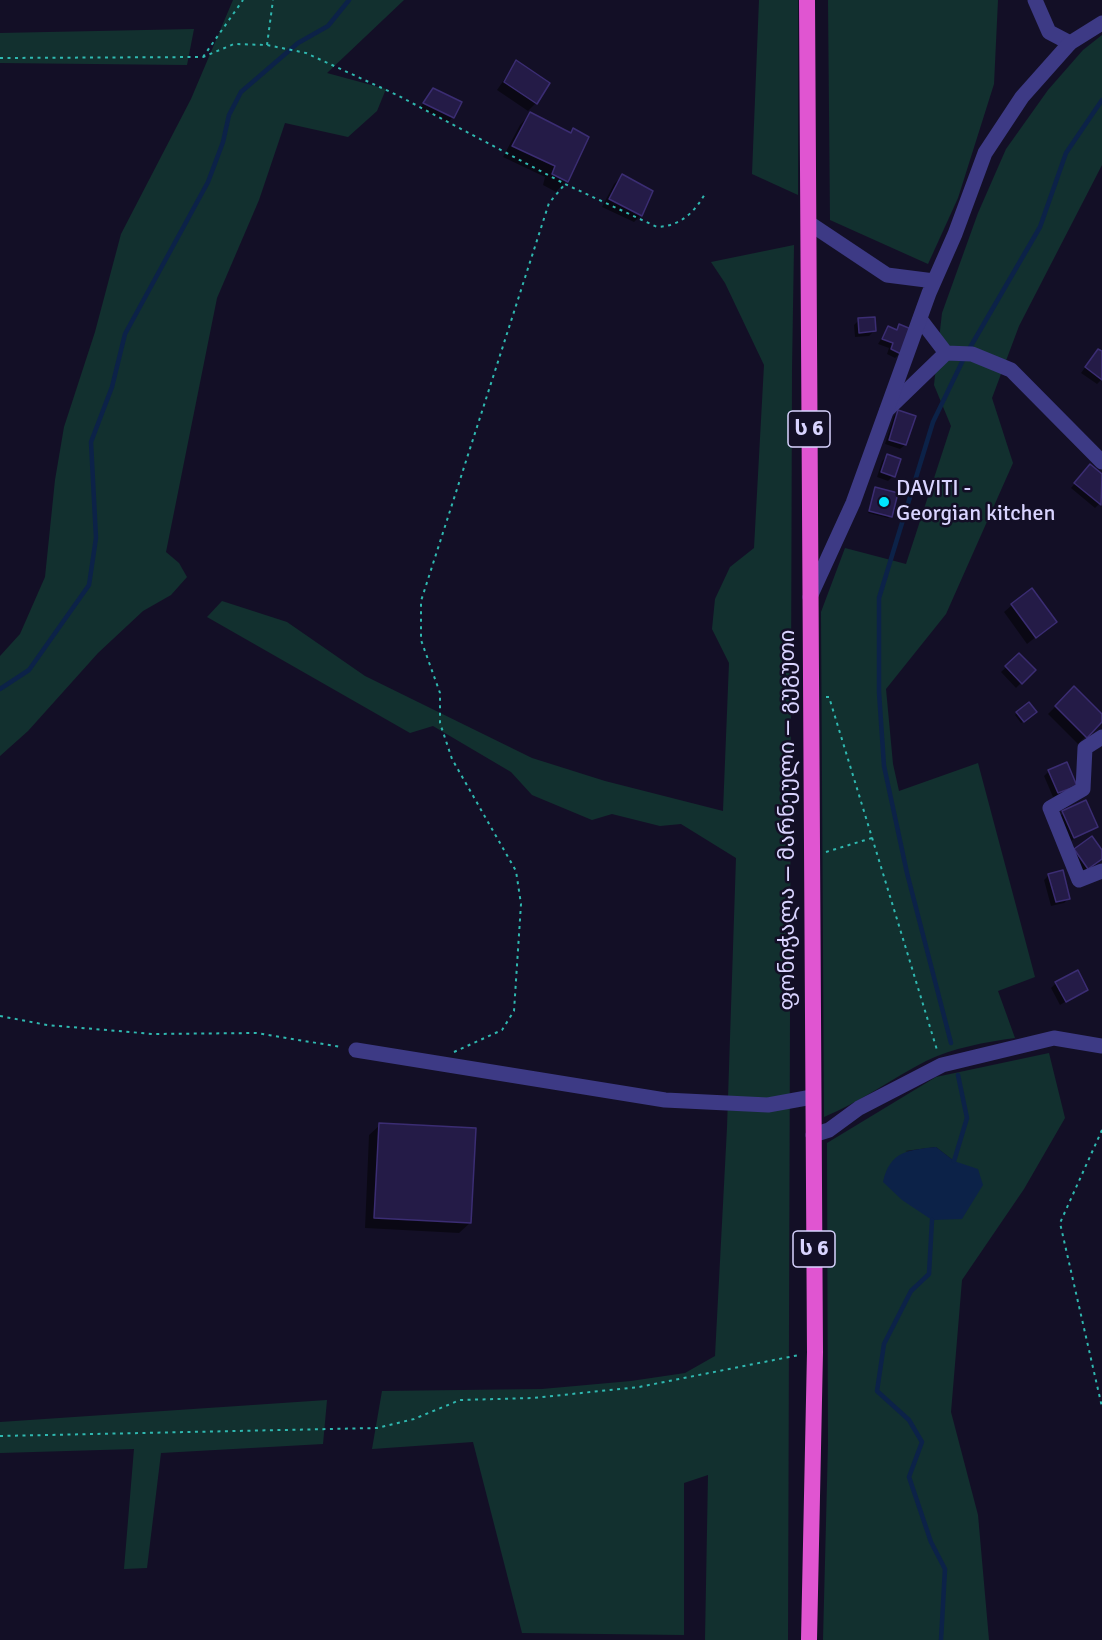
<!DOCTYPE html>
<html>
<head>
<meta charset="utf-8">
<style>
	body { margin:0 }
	canvas { display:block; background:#130f26 }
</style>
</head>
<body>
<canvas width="1102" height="1640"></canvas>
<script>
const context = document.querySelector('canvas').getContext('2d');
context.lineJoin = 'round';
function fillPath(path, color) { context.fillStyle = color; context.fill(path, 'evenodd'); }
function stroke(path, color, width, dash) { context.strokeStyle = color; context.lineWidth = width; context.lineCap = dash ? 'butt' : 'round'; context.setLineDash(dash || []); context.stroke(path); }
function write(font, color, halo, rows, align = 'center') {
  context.font = font + ' Signika,"Noto Sans Georgian",sans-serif'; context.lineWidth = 5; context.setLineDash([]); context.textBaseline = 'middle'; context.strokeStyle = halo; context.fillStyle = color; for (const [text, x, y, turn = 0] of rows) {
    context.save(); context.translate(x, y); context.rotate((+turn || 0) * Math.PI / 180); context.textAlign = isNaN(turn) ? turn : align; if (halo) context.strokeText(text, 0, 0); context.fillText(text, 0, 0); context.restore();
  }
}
fillPath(new Path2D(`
	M233,0H404L327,73L386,89L377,111L348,137L285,123L259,200L217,298L166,552L179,563L187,577L171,595L143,611L98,653L28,731L0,756V656L20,634L45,577L55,480L64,427L95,332L121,234L191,99Z
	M759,0H798V195L752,174Z
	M828,0H998L994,84L958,198L928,264L830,220Z
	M194,29L187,65L0,63V33Z
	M1102,35V165L1019,326L992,398L1013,463L946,614L886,689L893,764L899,791L978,763L1035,977L998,991L1015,1038C986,1042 952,1048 926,1061C891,1079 860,1102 824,1117L821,612L845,548L906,564L951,426L934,385L942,313L978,213L1006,149L1048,90L1083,50Z
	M794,245L792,369L788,1640H705L708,1475L684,1483V1635L522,1633L473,1442L372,1449L382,1391L542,1389L631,1381L685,1373L715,1356L727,1128L736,858L681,824L660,826L612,814L592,820L532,795L511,772L433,726L410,733L207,617L222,601L287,622L365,676L532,758L605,781L723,811L729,663L712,629L715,599L730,567L754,548L764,365L725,283L711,262Z
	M1049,1053L1065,1118L1024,1189L962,1280L951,1412L978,1515L989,1640H823L828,1444L827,1143L936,1077ZM936,1147L954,1161L905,1151Z
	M327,1400L323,1444L161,1453L147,1568L124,1569L134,1449L0,1453V1422Z`), '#12302f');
fillPath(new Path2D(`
	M936,1147L954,1161L978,1169L983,1185L962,1219L932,1220L902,1200L883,1182C890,1151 908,1150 936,1147Z`), '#0c2248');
fillPath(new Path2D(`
	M516,62L536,103L528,111L497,90Z
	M433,89L453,117L448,122L420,108Z
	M530,114L569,134L573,130L566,181L556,192L543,185L545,177L503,157L520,125Z
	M622,176L641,215L634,222L602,207L614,184Z
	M859,320L874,331L869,336L855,337L854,325Z
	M900,326V353L895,358L887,354L889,348L878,344L888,328L895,331Z
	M1102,353V379L1097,384L1081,373L1094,355Z
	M899,411L905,445L900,449L885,444L894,416Z
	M887,456L899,460L893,476L888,481L877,477L882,461Z
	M1090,466L1102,476V501L1095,508L1071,488Z
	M876,488L890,516L888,518L868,513Z
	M1012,605L1055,622L1027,644L1004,612Z
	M1019,655L1034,670L1016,688L1001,672Z
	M1074,688L1102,716V720L1078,744L1048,714Z
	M1017,713L1033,714L1021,723L1015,715Z
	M1049,771L1070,790L1053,797L1044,776Z
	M1085,802L1096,826L1069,842L1058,817Z
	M1075,850L1102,853V858L1082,873Z
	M1049,875L1069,898L1064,903L1051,906L1044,880Z
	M1056,983L1086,989L1060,1005L1051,988Z
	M380,1125L470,1223L459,1233L365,1228L369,1135Z`), '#0007');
stroke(new Path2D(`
	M968,351L1040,227L1066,153L1102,100
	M0,689L29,670L89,585L96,538L91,442L112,387L125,334L208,182L223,142L229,115L241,92L298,43L328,26L349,0
	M951,1043L907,873L884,766L879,692V598L933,422L964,358
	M954,1161L967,1118L958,1075
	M932,1220L929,1274L911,1291L884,1344L877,1391L909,1420L922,1442L909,1477L931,1542L945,1569L941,1640`), '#0c2248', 4.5);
const building = new Path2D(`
	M516,60L550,83L537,104L504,82Z
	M433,88L462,102L454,118L423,103Z
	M530,112L571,133L573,128L589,137L568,182L552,174L555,166L512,146Z
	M622,174L653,191L642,216L609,199Z
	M875,317L876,331L859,333L858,318Z
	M899,324L911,329L901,354L891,349L893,343L882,339L888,326L897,330Z
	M1098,349L1102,351V380L1085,367Z
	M898,410L916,416L906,445L889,440Z
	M887,454L901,459L895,477L881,472Z
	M1090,464L1102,474L1101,505L1074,483Z
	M875,487L898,493L892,517L869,511Z
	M1032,588L1057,622L1036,638L1011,604Z
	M1019,653L1036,670L1022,684L1005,666Z
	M1074,686L1102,714V722L1087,738L1055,706Z
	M1029,702L1037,712L1024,722L1016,712Z
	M1067,762L1077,786L1058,793L1048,770Z
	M1086,800L1098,827L1074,838L1062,811Z
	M1092,836L1102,850V859L1088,869L1074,849Z
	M1063,870L1070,899L1056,902L1048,874Z
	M1078,970L1088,990L1066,1002L1055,982Z
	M379,1123L476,1128L471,1223L374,1218Z`);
fillPath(building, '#241b47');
stroke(building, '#3b2d73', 1.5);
stroke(new Path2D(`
	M267,45L273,0
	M203,57L243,0
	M0,58L203,57L234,44L267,45L306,53L397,95L565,184L657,227C681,226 695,212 706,192
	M826,697H829L937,1050
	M826,852L872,838
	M0,1016L47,1025L153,1034L256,1033L341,1047
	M454,1052L502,1030L514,1011L521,904L516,871L452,759L440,723V693L421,640V601L549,203L565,184
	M1102,1130L1060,1223L1102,1407
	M0,1436L377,1428L414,1419L460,1400L533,1398L639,1387L799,1355`), '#2fb8b0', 2, [3, 4.5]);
stroke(new Path2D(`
	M1035,0L1049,32L1070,43
	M920,319L946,353
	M887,410L946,353L972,354L1011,370L1102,462
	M1102,737L1085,748L1083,789L1050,808L1079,880L1102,871
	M356,1050L665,1100L768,1105L812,1097
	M813,1135L829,1130L859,1108L942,1065L1054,1038L1102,1046`), '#3d3a85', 15);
stroke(new Path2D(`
	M809,223L887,275L934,281
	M810,597L853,503L929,293L955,234L985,153L1022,97L1070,43L1102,23`), '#3d3a85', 15);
stroke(new Path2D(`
	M807,0L815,1352L809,1640`), '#e055d1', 16);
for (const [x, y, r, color] of [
	[884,502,6,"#00e5ff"]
]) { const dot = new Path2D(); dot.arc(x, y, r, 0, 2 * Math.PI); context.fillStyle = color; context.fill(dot); stroke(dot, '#130f26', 2); }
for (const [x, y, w] of [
	[809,429,42],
	[814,1249,42]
]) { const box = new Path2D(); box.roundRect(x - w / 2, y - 18, w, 36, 4.5); context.fillStyle = '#130f26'; context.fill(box); stroke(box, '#d9d4ff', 1.5); }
write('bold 21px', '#d9d4ff', null, [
	["ს 6",809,429],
	["ს 6",814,1249]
]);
write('22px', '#d9d4ff', '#130f26', [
	["DAVITI -",896,489],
	["Georgian kitchen",896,514]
], 'left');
write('22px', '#d9d4ff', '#130f26', [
	["ფონიჭალა — მარნეული — გუგუთი",788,820,-90]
]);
</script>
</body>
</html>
